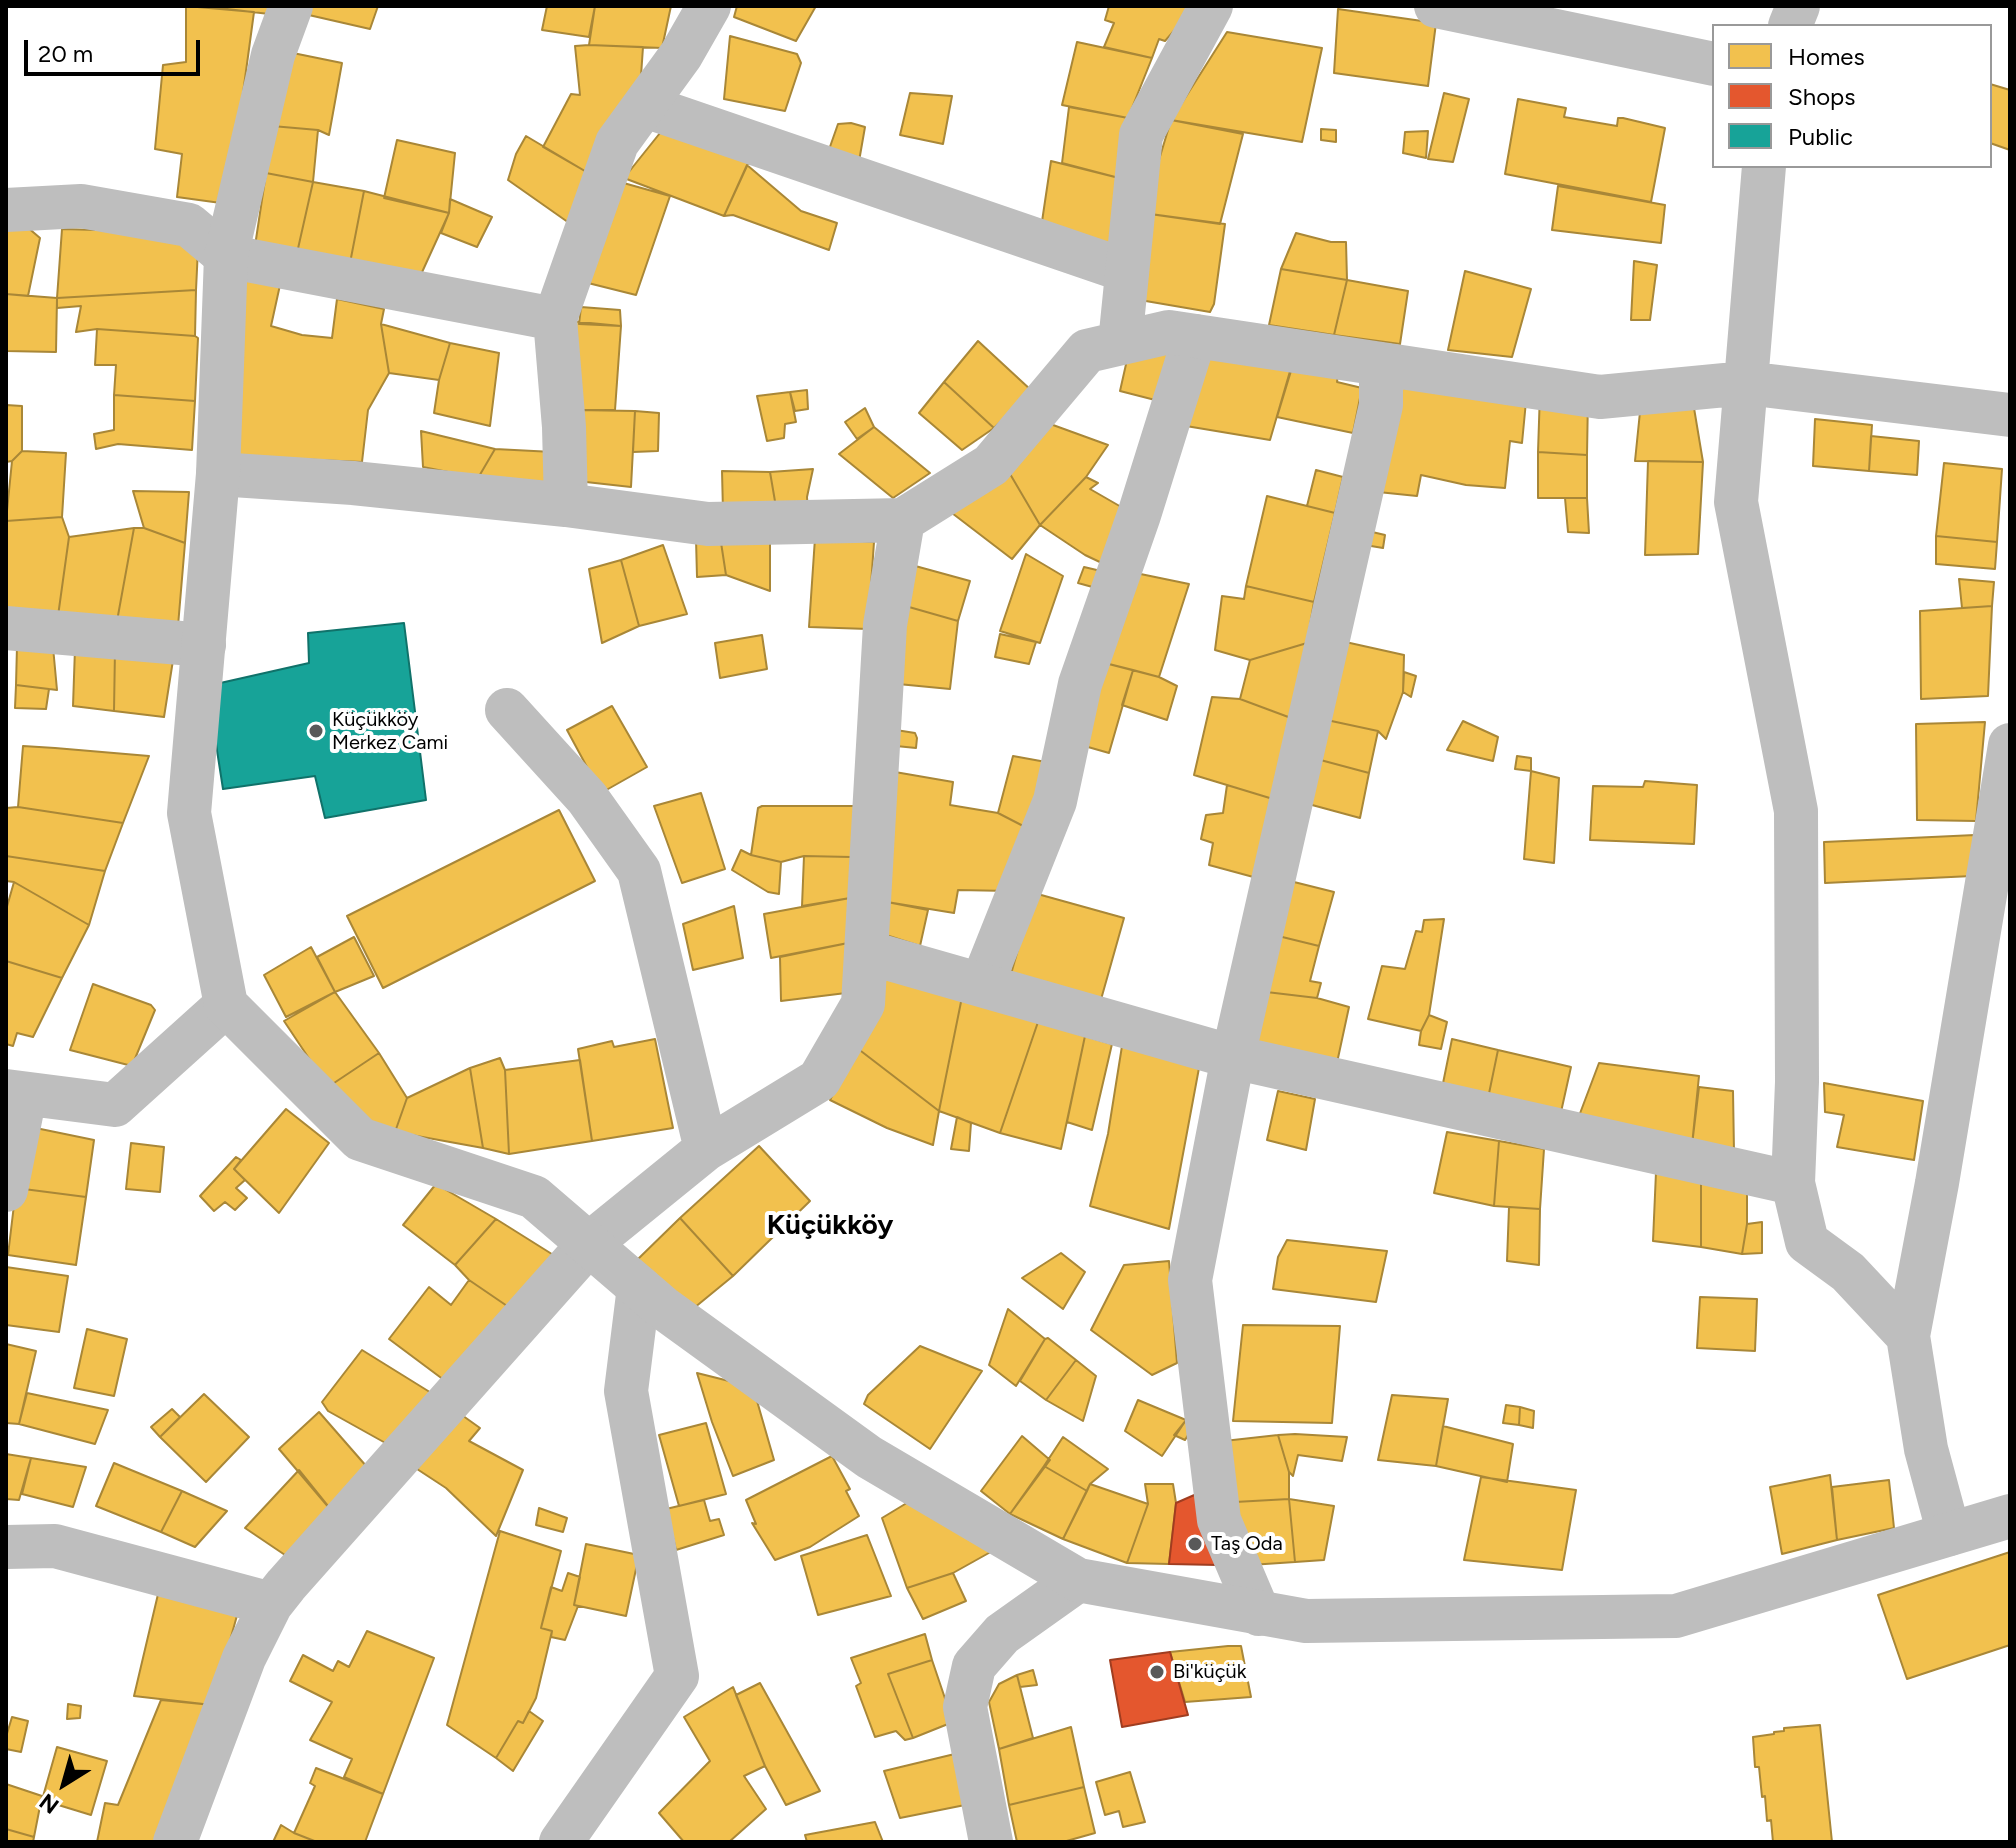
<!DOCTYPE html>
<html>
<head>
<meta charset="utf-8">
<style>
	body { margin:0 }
	#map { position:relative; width:2016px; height:1848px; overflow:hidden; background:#fff; font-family:Figtree,sans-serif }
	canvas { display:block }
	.frame { position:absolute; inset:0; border:8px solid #000; pointer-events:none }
	.legend { position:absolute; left:1712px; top:24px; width:280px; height:144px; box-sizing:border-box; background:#fff; border:2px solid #999; margin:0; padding:10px 14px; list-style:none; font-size:24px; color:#000 }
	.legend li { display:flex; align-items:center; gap:16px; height:40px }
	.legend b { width:40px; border:2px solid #999 }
	.north { position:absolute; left:24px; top:1744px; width:80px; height:80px; -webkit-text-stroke:6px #fff; paint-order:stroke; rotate:217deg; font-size:22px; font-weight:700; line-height:32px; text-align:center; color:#000 }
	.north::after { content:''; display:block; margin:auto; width:28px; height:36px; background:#000; clip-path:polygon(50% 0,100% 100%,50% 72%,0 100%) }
	.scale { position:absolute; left:24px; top:40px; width:176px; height:36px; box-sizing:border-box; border:4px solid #000; border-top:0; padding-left:10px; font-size:24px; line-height:28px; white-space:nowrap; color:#000; -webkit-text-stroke:6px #fff; paint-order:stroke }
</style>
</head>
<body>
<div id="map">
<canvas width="2016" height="1848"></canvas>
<div class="frame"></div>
<ul class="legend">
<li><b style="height:22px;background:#f2c14e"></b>Homes</li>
<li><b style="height:22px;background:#e4572e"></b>Shops</li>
<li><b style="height:22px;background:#17a398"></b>Public</li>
</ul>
<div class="north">N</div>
<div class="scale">20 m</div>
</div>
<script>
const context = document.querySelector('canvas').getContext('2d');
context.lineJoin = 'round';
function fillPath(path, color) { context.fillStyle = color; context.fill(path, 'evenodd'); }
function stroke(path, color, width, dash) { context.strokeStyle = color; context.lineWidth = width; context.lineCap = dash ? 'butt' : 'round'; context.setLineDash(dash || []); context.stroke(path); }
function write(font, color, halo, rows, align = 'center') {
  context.font = font + ' Figtree,sans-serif'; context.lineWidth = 8; context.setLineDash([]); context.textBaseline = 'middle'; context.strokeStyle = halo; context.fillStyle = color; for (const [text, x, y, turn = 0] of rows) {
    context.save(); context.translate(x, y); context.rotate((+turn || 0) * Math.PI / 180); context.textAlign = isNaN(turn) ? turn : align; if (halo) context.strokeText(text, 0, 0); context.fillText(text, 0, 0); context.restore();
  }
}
const homes = new Path2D(`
	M186,6L254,12L228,204L177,197L182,154L155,149L163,65L186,62Z
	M202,6H271L269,14Z
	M303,6H378L370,29L300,13Z
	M547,6H595L589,37L542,30Z
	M595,6H671L662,48L589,45Z
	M737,6H816L796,41L734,17Z
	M1109,6H1189L1187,16L1165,41L1159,39L1152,58L1104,47L1114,23L1105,20Z
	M1338,9L1436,23L1428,86L1334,73Z
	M1227,32L1322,48L1302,142L1171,120Z
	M730,36L797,54L801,63L785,111L724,99Z
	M1077,42L1152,58L1128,118L1062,105Z
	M589,45L643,47L641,76L590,174L543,147L571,94L580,95L575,46Z
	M288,52L342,63L329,135L318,130L272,126Z
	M1990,84L2010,90V150L1990,143Z
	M910,93L952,96L943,144L900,135Z
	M1444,93L1469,99L1453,162L1428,159Z
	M1518,99L1566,108L1564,117L1617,126L1618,118H1623L1665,128L1651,202L1505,174Z
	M1069,107L1128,118L1119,178L1062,163Z
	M1171,120L1243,134L1220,224L1143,213Z
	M851,123L865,127L858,167L825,161L838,124Z
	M272,126L318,130L313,182L266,173Z
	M664,128L752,155L724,216L624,178Z
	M1321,129L1336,130V142L1321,140Z
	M1428,131L1426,158L1403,153L1405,132Z
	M526,136L590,174L572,225L508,180L516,154Z
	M397,140L455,153L449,213L384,198Z
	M1051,161L1119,178L1110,246L1040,235Z
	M747,165L801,211L837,223L829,250L733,215L724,216Z
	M266,173L313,182L297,253L255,246Z
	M313,182L364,191L350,263L297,253Z
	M620,182L670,196L636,295L584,282Z
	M1558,186L1665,205L1661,243L1552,230Z
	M364,191L449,213L418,281L350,263Z
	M450,199L492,217L477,247L441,233L449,213Z
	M1143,213L1225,224L1214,304L1210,312L1134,299Z
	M6,220H19L40,238L28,296L6,294Z
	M62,229L166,232L198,248L196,290L57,298Z
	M1296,233L1331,242H1346L1347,280L1281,269Z
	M1634,261L1657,265L1650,320H1631Z
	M1281,269L1347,280L1334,335L1269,325Z
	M1465,271L1531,289L1512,357L1448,350Z
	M241,279L280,285L271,326L302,335L332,338L337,299L384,309L381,324L389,373L368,410L362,462L230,456Z
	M1347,280L1408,291L1400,344L1334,335Z
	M196,290L195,336L97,329L76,332L81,306L57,308V298Z
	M6,294L57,298L56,352L6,351Z
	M581,307L620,310L621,326L579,324Z
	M569,321L621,326L615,410H576Z
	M381,324L450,343L439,380L389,373Z
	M97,329L195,336L198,338L195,401L114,395L116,365H95Z
	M978,341L1032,391L994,428L944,382Z
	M1131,342L1172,349L1159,401L1120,391Z
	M450,343L499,353L490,426L434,413L439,380Z
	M1211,350L1293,361L1270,440L1180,425Z
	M1294,361L1339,367L1337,382L1362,388L1353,433L1277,417Z
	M1404,373L1527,391L1522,443L1510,441L1505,488L1466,485L1421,475L1417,496L1378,492Z
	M944,382L994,428L962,450L919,413Z
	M807,390L808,409L795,411L790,392Z
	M790,392L796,422L785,424L784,438L767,441L757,396Z
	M1540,392L1588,396L1587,455L1538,452Z
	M114,395L195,401L192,450L118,444L96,449L94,434L114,430Z
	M1641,402L1694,408L1703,462L1635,461Z
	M6,405L22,406V451L12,461L6,462Z
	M865,408L874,427L857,439L845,422Z
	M576,410L635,411L631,487L577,481Z
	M635,411L659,413L658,451L633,452Z
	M1815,419L1872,425L1869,471L1813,466Z
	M1042,421L1108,445L1086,477L1040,525L1003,462Z
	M874,427L930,473L893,498L839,454Z
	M421,431L495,449L478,478L423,467Z
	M1871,436L1919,441L1917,475L1869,471Z
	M495,449L553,452L551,491L478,478Z
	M22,451L66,453L62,517L6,521L12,461Z
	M1538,452L1587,455V498H1538Z
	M1648,461L1703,462L1698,554L1645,555Z
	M1003,462L1040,525L1012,559L948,510Z
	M1944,463L2002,469L1997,542L1936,536Z
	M813,469L807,497L808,513H777L770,472Z
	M1316,470L1343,477L1335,513L1307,506Z
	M722,471L770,472L777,513L723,512Z
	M1086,477L1098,483L1090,489L1123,508L1104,564L1085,555L1040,525Z
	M133,491L189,492L185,543L144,528Z
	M1267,496L1335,513L1314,602L1246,586Z
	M1565,498H1587L1589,533L1568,532Z
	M62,517L69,537L58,616L6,611V521Z
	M134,528H144L185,543L178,626L117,621Z
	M134,528L117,621L58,616L69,537Z
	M1368,531L1385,535L1383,548L1365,545Z
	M770,535V591L726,575L720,536Z
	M720,536L726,575L697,577L696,539Z
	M1936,536L1997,542L1995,569L1936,564Z
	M815,538L874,542L868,629L809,627Z
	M663,545L687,614L639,626L621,560Z
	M1026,554L1063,576L1040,643L1000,631Z
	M621,560L639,626L602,643L589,569Z
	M908,564L970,581L958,621L902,605Z
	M1084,567L1101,571L1096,588L1078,583Z
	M1126,571L1189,584L1159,677L1097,661Z
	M1959,579L1994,582L1992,606L1962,608Z
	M1246,586L1314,602L1307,643L1250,660L1215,650L1222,596L1244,599Z
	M902,605L958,621L950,689L898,684Z
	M1992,606L1988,696L1921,699L1920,611Z
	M1000,634L1036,642L1029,664L995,657Z
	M762,635L767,669L720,678L715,643Z
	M1341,641L1404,655L1403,692L1386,739L1378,731L1322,719Z
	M1307,643L1291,718L1240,699L1250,660Z
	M17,646L53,647L57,690L16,685Z
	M75,648L115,649L114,711L73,706Z
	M115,649L174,654L164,717L114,711Z
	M1097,661L1133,670L1109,753L1074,743Z
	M1133,670L1159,677L1177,686L1167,720L1122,705Z
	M1404,672L1416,676L1411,697L1403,692Z
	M16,685L49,689L46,709L15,708Z
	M1212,697L1240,699L1291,718L1273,799L1194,775Z
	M612,706L647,767L601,793L567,730Z
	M1322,719L1378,731L1369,773L1313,758Z
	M1463,721L1498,737L1493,761L1447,750Z
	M1985,722L1976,821L1917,820L1916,724Z
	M896,730L915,733L917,738L916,748L896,746Z
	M23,746L55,748L149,756L123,823L18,807Z
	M1013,756L1046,762L1029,829L998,813Z
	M1517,756L1531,758V771L1515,769Z
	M1313,758L1369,773L1360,818L1301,802Z
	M1531,771L1559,778L1554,863L1524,859Z
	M895,772L953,782L950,805L998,813L1029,829L1009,891L958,890L954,913L887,902Z
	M1645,781L1697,785L1694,844L1590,840L1593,786L1643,787Z
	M1227,785L1273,799L1257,878L1209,865L1213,843L1201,839L1206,815L1223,813Z
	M701,793L725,869L682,883L654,806Z
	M762,806H859L851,857L804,856L781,862L751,855L758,808Z
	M18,807L123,823L105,871L6,856V808Z
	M559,810L595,881L383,988L347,916Z
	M1975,835L1972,876L1825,883L1824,842Z
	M741,850L751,855L781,862L779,894L768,892L732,870Z
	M6,856L105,871L89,925L14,882L6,881Z
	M804,856L851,857L850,898L802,906Z
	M1282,879L1334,892L1319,946L1270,934Z
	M14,882L89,925L62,978L6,961V910Z
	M1034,893L1124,918L1100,1003L1011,974Z
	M850,898L853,942L771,958L764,914Z
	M887,902L928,910L920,946L886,935Z
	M734,906L743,958L693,970L683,924Z
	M1444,919L1429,1015L1421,1031L1368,1019L1382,966L1405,969L1416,931L1422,932L1424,920Z
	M1270,934L1319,946L1310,981L1321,983L1317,998L1258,991Z
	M354,937L374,976L335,992L317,957Z
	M853,942L846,993L781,1001L780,957Z
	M311,947L335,992L286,1017L264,975Z
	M6,961L62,978L33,1037L17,1033L13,1046L6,1044Z
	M885,975L962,997L939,1111L857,1048Z
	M93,984L151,1005L155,1010L132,1066L70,1050Z
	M1258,991L1317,998L1349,1007L1335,1072L1245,1047Z
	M335,992L379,1053L328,1087L284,1021Z
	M962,997L1038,1022L1000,1133L939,1111Z
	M1429,1015L1447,1022L1441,1049L1419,1045L1421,1031Z
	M1038,1022L1085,1036L1061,1149L1000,1133Z
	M1085,1036L1112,1044L1092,1130L1067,1122Z
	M655,1039L673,1128L592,1141L578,1049L612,1041L614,1047Z
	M1452,1039L1498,1050L1486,1108L1440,1098Z
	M1122,1046L1199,1068L1169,1229L1090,1206L1108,1134Z
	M857,1048L939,1111L933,1145L887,1128L830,1100Z
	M1498,1050L1571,1067L1559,1121L1486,1108Z
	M379,1053L407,1098L395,1132L361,1126L328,1087Z
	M500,1058L505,1070L509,1154L483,1148L470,1068Z
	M580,1060L592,1141L509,1154L505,1070Z
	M1599,1063L1699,1076L1692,1145L1576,1124Z
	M470,1068L483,1148L395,1132L407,1098Z
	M1824,1083L1923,1101L1914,1160L1837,1147L1844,1115L1825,1112Z
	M1699,1087L1733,1091L1734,1152L1692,1145Z
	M1278,1091L1315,1099L1306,1150L1267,1140Z
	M286,1109L329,1143L279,1213L234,1169Z
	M957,1117L971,1123L969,1151L951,1149Z
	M26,1126L94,1140L86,1197L16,1188Z
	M1447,1132L1499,1141L1494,1206L1434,1193Z
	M1499,1141L1544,1149L1540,1209L1494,1206Z
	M131,1143L164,1147L160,1192L126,1189Z
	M759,1146L810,1201L733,1276L680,1218Z
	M236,1157L241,1160L234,1169L245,1180L236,1188L247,1198L235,1210L225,1202L214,1211L200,1196Z
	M1656,1172L1701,1178V1247L1653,1241Z
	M1701,1178L1747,1182V1224L1742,1254L1701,1247Z
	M436,1184L496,1219L455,1265L403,1225Z
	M16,1188L86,1197L76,1265L8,1255Z
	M1509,1207L1540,1209L1539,1265L1507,1261Z
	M680,1218L733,1276L694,1308L637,1260Z
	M496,1219L555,1256L513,1310L469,1280L455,1265Z
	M1762,1222V1253L1742,1254L1747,1224Z
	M1287,1240L1387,1251L1376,1302L1273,1289L1278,1257Z
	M1061,1253L1085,1272L1063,1309L1022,1278Z
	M1169,1261L1177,1363L1152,1375L1091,1330L1124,1265Z
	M6,1267L68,1276L59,1332L6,1325Z
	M469,1280L513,1310L452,1386L389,1339L429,1287L451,1305Z
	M1700,1297L1757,1299L1755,1351L1697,1348Z
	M1008,1309L1045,1339L1016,1386L989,1365Z
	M1243,1325L1340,1326L1332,1423L1233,1421Z
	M87,1329L127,1339L114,1396L74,1388Z
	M1048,1338L1076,1360L1046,1400L1020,1381L1045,1339Z
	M6,1344L36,1351L19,1424L6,1423Z
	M920,1346L982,1371L930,1449L864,1404L868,1395Z
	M362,1350L441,1399L398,1450L328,1411L322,1402Z
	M1076,1360L1096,1376L1083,1421L1046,1400Z
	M697,1373L753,1387L774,1460L733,1476L712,1422Z
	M27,1393L108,1410L95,1444L19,1424Z
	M204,1394L249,1437L206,1482L160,1437Z
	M1392,1395L1448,1399L1436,1466L1378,1460Z
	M1138,1400L1186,1420L1162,1456L1125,1431Z
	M1506,1405L1520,1407L1519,1425L1503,1423Z
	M1520,1407L1534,1411L1533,1428L1519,1425Z
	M172,1409L180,1417L160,1437L151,1427Z
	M319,1412L374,1475L336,1516L279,1449Z
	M459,1413L480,1428L469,1441L523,1470L496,1536L446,1488L417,1469Z
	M1186,1420L1193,1427L1185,1440L1174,1435Z
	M706,1423L726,1494L679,1506L659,1435Z
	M1443,1426L1513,1444L1507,1482L1436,1466Z
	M1295,1434L1347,1437L1342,1461L1298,1455L1293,1476L1289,1472L1278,1435Z
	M1278,1435L1289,1472V1499L1235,1502L1224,1441Z
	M1022,1436L1050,1460L1010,1514L981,1491Z
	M1063,1437L1108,1469L1090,1484L1087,1491L1044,1466Z
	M6,1454L31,1458L19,1500L6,1499Z
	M832,1456L850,1489L846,1491L859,1516L810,1547L775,1560L752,1523L756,1524L746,1500Z
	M31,1458L86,1467L73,1507L22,1494Z
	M114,1463L182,1491L161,1532L96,1506Z
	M1044,1466L1087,1491L1063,1539L1010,1514Z
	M299,1470L336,1516L285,1555L245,1528Z
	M1830,1475L1837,1540L1782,1554L1770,1487Z
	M1481,1477L1576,1490L1562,1570L1464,1560Z
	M1889,1480L1894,1528L1837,1540L1832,1487Z
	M1090,1484L1148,1504L1127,1563L1063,1539Z
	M1145,1484H1173L1176,1503L1169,1564L1127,1563L1148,1504Z
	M182,1491L227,1511L195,1547L161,1532Z
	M920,1495L996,1549L953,1573L907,1588L882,1518Z
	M1289,1499L1295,1562L1250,1565L1235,1502Z
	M1289,1499L1334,1506L1324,1560L1295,1562Z
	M704,1500L710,1521L719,1519L724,1535L676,1550L666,1509Z
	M539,1508L567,1518L563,1532L536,1525Z
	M500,1531L561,1551L541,1628L552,1631L536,1698L523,1723L518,1721L496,1758L447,1725Z
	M867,1535L891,1596L818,1615L801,1556Z
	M586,1544L639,1555L626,1616L574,1605Z
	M2010,1552V1645L1907,1679L1878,1595Z
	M568,1573L580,1577L574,1605L578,1606L565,1640L551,1637L552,1631L541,1628L551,1587L562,1591Z
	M953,1573L966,1601L923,1619L907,1588Z
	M159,1590L238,1612L212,1705L134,1696Z
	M367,1631L434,1658L383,1794L344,1777L352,1759L310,1740L332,1702L290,1681L303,1655L333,1671L338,1661L349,1667Z
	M925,1634L932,1660L888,1674L913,1738L905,1740L896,1731L875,1737L856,1686L861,1683L851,1658Z
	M1228,1646H1241L1251,1697L1185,1702L1170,1652Z
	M932,1660L953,1722L913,1738L888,1674Z
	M1033,1670L1037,1685L1020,1687L1017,1675Z
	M1017,1675L1033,1738L999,1749L989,1702L999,1684Z
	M760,1683L820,1791L786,1805L765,1766L736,1695Z
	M733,1687L765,1766L744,1776L766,1809L729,1842H684L659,1813L710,1761L684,1717Z
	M161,1700L212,1705L155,1842H97L105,1803L118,1805Z
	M68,1704L81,1706L80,1718L67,1719Z
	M529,1711L543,1721L513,1771L496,1758L518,1721L523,1723Z
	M12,1717L28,1721L21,1752L6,1749V1737Z
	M1820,1725L1832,1842H1773L1771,1820L1767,1821L1765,1796L1762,1797L1759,1767H1755L1753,1737L1774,1734V1732L1784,1731V1728Z
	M1071,1727L1084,1787L1009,1805L999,1749Z
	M57,1747L107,1761L91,1815L42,1800Z
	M963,1752L975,1803L900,1818L884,1771Z
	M316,1768L383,1794L365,1842H317L294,1833L315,1786L310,1783Z
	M1130,1772L1145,1822L1123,1827L1119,1811L1105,1815L1096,1782Z
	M6,1784L42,1796L34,1837L6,1829Z
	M1084,1787L1095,1833L1063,1842H1017L1009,1805Z
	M875,1822L883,1842H807L805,1835Z
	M281,1825L294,1833L317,1842H273Z
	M6,1829L34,1837L33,1842H6Z`);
fillPath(homes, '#f2c14e');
stroke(homes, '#a98737', 2);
const shops = new Path2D(`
	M1208,1489L1218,1565L1169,1564L1176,1503Z
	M1170,1652L1188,1715L1122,1727L1110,1660Z`);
fillPath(shops, '#e4572e');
stroke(shops, '#a03d20', 2);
const public = new Path2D(`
	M404,623L426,800L325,818L315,776L223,789L207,686L309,663L308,633Z`);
fillPath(public, '#17a398');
stroke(public, '#10726a', 2);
stroke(new Path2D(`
	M645,106L1127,271
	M6,628L204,645
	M982,984L1055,801L1080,684L1139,515L1195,336`), '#bebebe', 44);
stroke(new Path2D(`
	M1436,6L1714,64
	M1790,26L1798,6
	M1764,166L1736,502L1796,811L1797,1082L1793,1183L1807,1242L1848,1272L1908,1336L1926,1449L1949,1534
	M6,210L81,206L189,225L226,256L555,319
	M1120,343L1141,135L1211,6
	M218,474L353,483L566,505L708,524L903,520L991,465L1087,351L1169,332L1600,397L1746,383L2010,415
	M566,505L564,427L555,319L617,143L681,55L709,6
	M507,710L587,798L639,871L706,1149
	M866,952L1233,1057L1793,1183
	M6,1091L115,1105L226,1005
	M6,1190L25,1095
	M1908,1336L1937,1183L2010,745
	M6,1547L55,1546L271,1604
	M1259,1614L1219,1520L1190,1280L1233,1057L1381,405V364
	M175,1842L244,1658L271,1604L286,1585L589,1244L706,1149L819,1080L863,1004L885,625L903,520
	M561,1842L677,1676L626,1391L639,1287
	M991,1842L965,1707L974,1666L1002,1634L1078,1580`), '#bebebe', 44);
stroke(new Path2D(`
	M291,6L273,55L226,256L218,474L189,813L226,1005L360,1139L534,1197L662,1307L869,1457L1078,1580L1306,1621L1676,1616L2010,1516`), '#bebebe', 44);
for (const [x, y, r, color] of [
	[316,731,8,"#595959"],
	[1195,1544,8,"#595959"],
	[1157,1672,8,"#595959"]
]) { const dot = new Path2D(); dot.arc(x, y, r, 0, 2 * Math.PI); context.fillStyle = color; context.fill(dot); stroke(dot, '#fff', 3); }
write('20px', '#000', '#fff', [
	["Küçükköy",332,720],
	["Merkez Cami",332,743],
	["Taş Oda",1211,1544],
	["Bi'küçük",1173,1672]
], 'left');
write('bold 28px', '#000', '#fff', [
	["Küçükköy",830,1226]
]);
</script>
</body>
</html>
